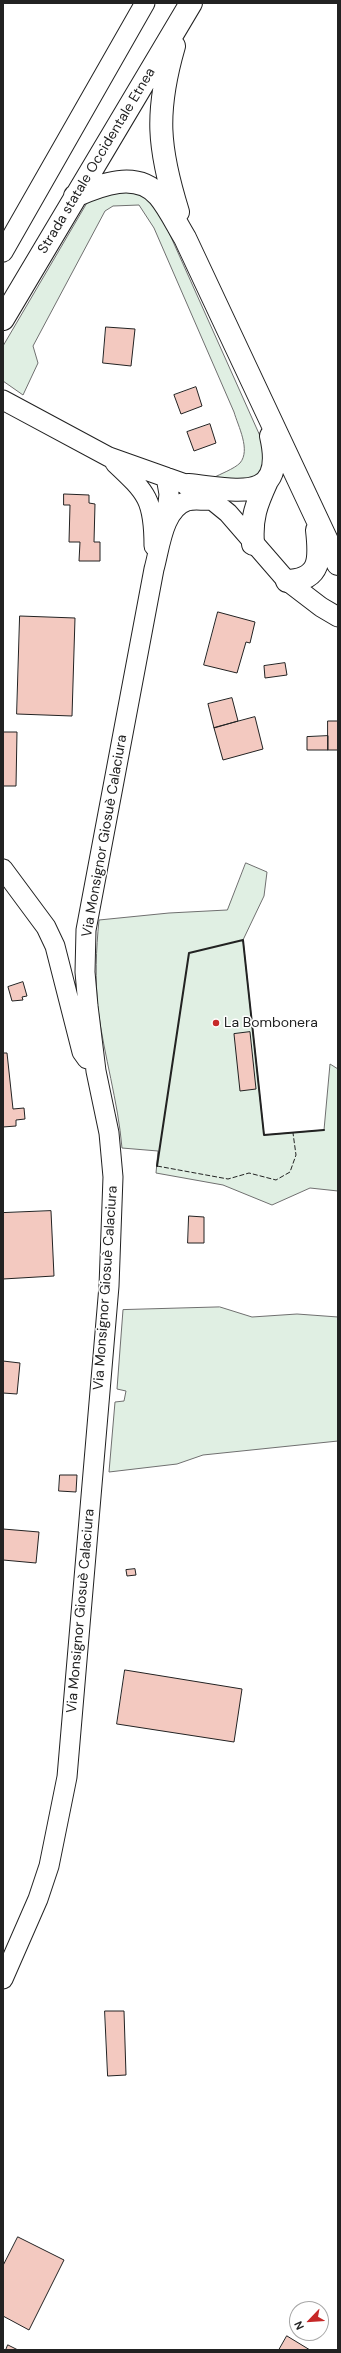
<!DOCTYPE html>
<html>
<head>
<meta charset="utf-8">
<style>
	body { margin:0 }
	#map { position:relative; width:341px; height:2353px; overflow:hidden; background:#fff; font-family:"DM Sans",sans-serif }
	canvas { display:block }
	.frame { position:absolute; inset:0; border:4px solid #222; pointer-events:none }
	.north { position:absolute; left:289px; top:2301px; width:40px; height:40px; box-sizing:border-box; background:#fff; border:1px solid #a7a7a7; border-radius:50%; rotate:245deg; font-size:11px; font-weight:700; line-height:16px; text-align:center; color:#222 }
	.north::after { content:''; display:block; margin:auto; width:14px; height:18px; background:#c62828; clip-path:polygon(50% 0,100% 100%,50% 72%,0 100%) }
</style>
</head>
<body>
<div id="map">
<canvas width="341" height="2353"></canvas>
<div class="frame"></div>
<div class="north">N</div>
</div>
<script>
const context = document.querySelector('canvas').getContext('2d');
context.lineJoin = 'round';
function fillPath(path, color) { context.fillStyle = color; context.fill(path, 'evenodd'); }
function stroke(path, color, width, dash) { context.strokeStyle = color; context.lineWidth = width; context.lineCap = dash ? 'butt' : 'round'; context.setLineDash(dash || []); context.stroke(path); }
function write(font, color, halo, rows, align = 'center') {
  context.font = font + ' "DM Sans",sans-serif'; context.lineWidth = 3; context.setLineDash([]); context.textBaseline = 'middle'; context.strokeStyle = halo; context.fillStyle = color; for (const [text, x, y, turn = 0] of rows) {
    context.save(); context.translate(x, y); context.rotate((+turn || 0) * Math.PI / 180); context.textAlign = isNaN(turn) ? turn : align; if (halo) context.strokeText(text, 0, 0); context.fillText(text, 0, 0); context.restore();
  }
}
const green = new Path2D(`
	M137,190L158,208L269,456L255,481L213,478C220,474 234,469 240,463C251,450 238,426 234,412L154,228L139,205L113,206L105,211L33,346L38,363L23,395L3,381V346L88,201L98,194Z
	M246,863L267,872L264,896L243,940L264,1135L324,1130L330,1064L338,1069V1191L310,1188L272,1205L223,1185L156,1173L158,1151L122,1148C118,1101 104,1056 98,1009C95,979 96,950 99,920L169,913L227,910Z
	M220,1307L252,1317L297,1314L338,1317V1441L203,1455L177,1464L109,1472L115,1402L124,1401L126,1391L117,1389L123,1310Z`);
fillPath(green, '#e0efe3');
stroke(green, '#6f6f6f', 1);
const building = new Path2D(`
	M106,327L135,329L131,366L103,363Z
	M196,387L202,406L181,414L174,395Z
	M210,424L216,443L194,451L187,432Z
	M64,494L89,495V503L95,504L94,542H100V561H79L80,542H69L70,505H64Z
	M218,612L255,622L250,643L246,642L237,673L204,665Z
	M20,616L75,618L72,716L17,714Z
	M285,663L287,675L265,678L264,666Z
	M232,698L238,721L214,728L208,704Z
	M255,717L263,749L223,760L214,728Z
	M328,721H338V750H328Z
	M3,732H17L16,786H3Z
	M328,736V750H307V737Z
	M23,982L27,996L22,997L23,1000L12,1001L8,987Z
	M250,1032L256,1089L240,1091L234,1034Z
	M3,1053H7L13,1109L24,1108L25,1119L16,1120V1126L3,1127Z
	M51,1211L54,1276L3,1279V1213Z
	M189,1216L204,1217V1243H188Z
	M3,1361L20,1363L17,1394L3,1393Z
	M60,1475H77L76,1492L59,1491Z
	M3,1529L39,1532L36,1563L3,1560Z
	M135,1569L136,1575L127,1576L126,1570Z
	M125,1670L242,1689L234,1742L117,1724Z
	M105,2011H124L126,2075L108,2076Z
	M18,2237L64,2260L29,2330L3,2316V2266Z
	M287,2336L310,2350H279Z
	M8,2345L18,2350H6Z`);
fillPath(building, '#f3c9c0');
stroke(building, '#222', 1);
const minor = new Path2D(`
	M3,252L145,3
	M3,400L109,457L188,485L212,500L228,513L287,581L321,607L338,617
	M115,463C147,493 154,500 154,546
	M166,477L169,494L166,523
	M3,869L46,927L55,946L82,1052L87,1059
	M3,1979L38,1899L49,1866L67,1777L109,1286L113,1177L109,1133L96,1071L88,1006L85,972L86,930L154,569C160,548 163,509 187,501C194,499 204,501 212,500`);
const major = new Path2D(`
	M174,46C155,112 158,148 178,212
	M75,196C100,185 137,170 159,196C169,208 177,225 185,238L338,564
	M3,319L191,3
	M188,485C234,489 287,506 271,436
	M253,544C251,518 256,505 267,481
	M287,581C322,580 320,557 317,530`);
stroke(minor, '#222', 21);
stroke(major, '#222', 24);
stroke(minor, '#fff', 19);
stroke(major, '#fff', 22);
stroke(new Path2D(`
	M157,1166L228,1179L249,1173L276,1180L290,1172L296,1155L293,1133`), '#222', 1, [5, 2]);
stroke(new Path2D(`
	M157,1166L189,953L243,940L264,1135L324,1130`), '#222', 2);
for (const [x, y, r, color] of [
	[216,1023,4,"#c62828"]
]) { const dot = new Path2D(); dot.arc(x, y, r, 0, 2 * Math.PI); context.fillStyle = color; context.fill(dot); stroke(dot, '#fff', 1.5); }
write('14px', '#222', '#fff', [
	["Strada statale Occidentale Etnea",97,161,-59],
	["Via Monsignor Giosuè Calaciura",105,836,-80],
	["Via Monsignor Giosuè Calaciura",106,1288,-86],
	["Via Monsignor Giosuè Calaciura",81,1611,-85]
]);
write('14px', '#222', '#fff', [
	["La Bombonera",224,1023]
], 'left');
</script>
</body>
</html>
